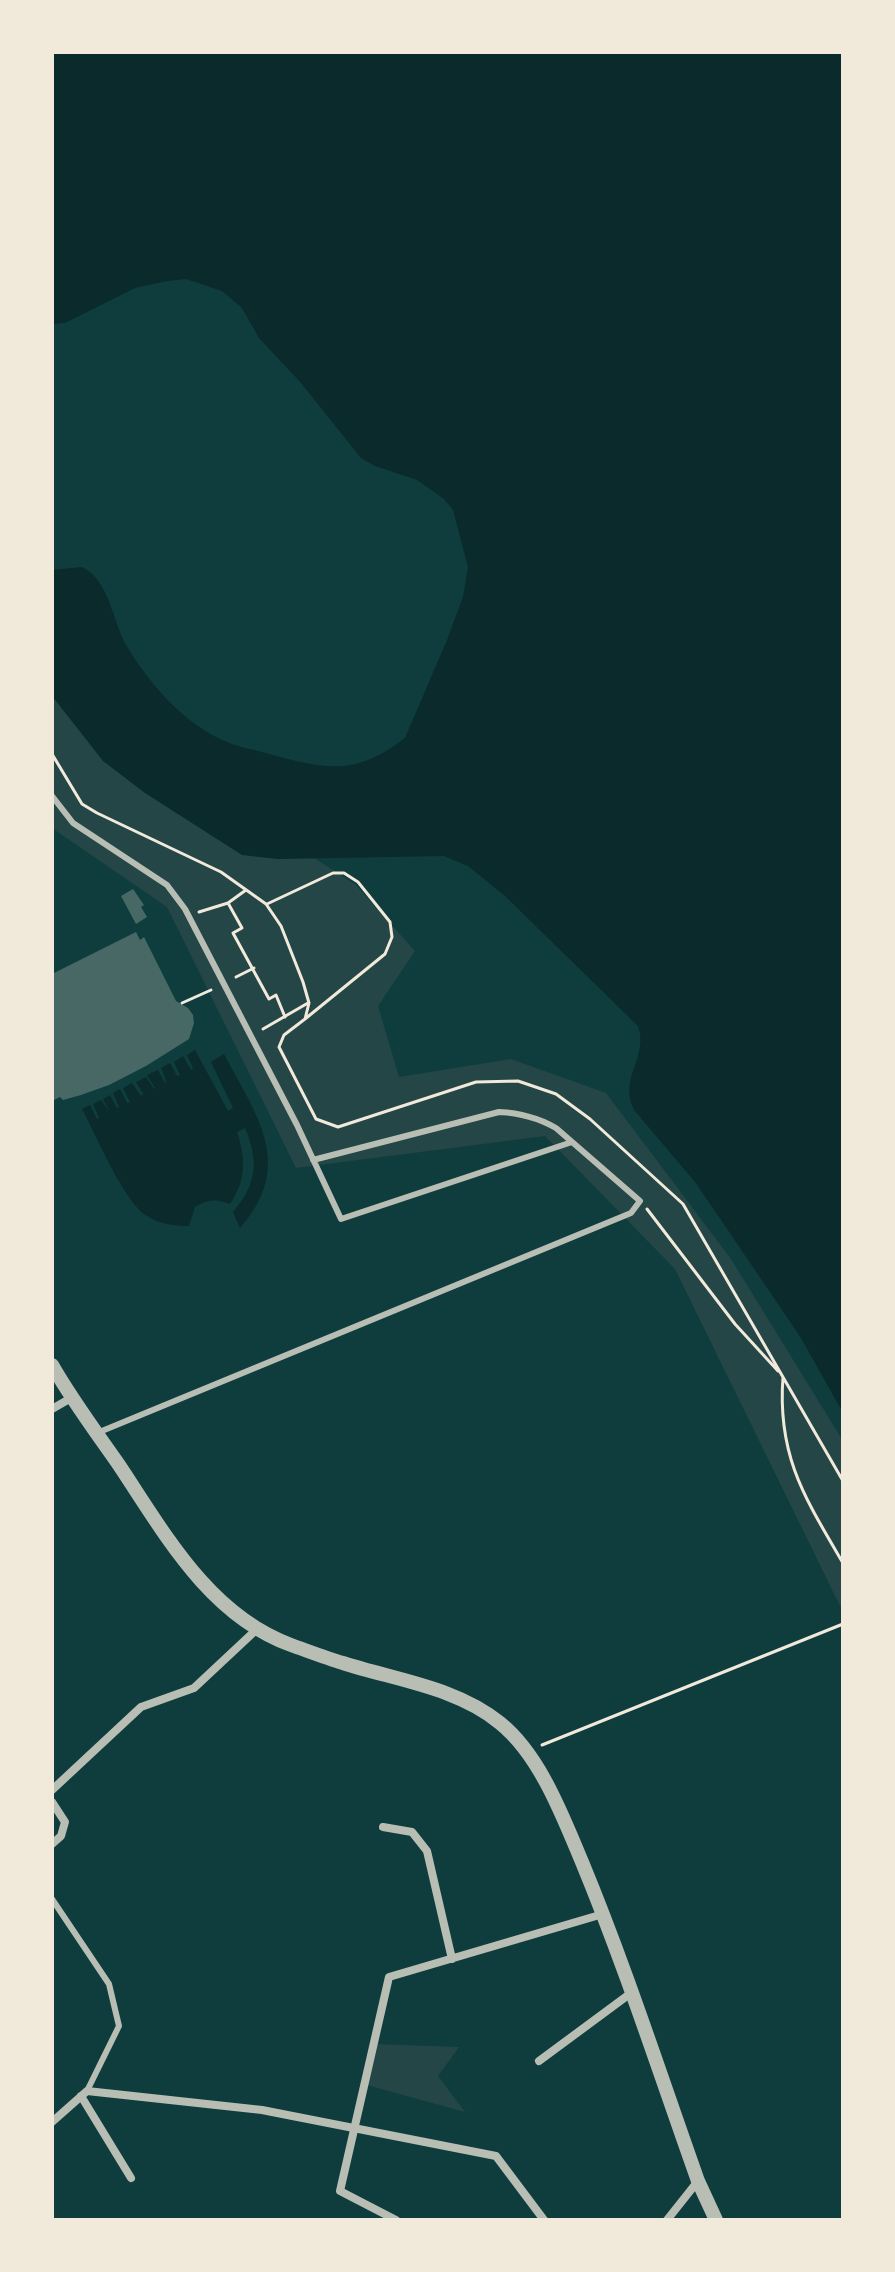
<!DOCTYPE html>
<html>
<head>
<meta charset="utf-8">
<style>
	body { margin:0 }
	#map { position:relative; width:895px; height:2272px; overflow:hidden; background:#0f3d3e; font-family:"Golos Text",sans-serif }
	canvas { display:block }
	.frame { position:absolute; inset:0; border:54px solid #f1e9da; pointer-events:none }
</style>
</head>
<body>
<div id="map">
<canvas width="895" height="2272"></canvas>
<div class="frame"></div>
</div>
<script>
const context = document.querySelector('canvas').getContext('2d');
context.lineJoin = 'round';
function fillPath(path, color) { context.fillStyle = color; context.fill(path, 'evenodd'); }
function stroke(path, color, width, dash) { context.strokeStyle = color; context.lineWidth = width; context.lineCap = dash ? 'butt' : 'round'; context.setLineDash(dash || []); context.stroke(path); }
fillPath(new Path2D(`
	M52,680L67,698L356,885L415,951L378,1006L399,1077L511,1059L606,1093L731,1259L843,1441V1612L675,1269L545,1136L296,1168L167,907L52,828Z
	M373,2044L459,2047L438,2076L465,2112L363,2084Z`), '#244646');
fillPath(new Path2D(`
	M52,52H843V1413L801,1338L717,1214L695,1182L634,1110C618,1077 649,1058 638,1026L505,896L468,866L444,856L277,859L242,855L145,793L103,761L52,696V570L82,567C110,581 112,620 126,645C149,683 181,720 220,739C236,747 256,750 273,755C328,770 357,775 405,738L447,640L463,597L468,567L453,510L444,499L417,480L375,466L361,458L301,383L259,338L242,308L222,291L186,279L167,281L135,288L65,323L52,324Z
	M195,1050L228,1111L233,1108L211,1062L224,1054C256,1115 296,1165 240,1228L233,1212C257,1184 259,1161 245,1128L237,1132C246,1159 246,1180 230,1204C216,1199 209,1199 195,1207L189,1226C175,1226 159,1224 147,1216C124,1202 96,1135 82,1109L90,1105L97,1119L99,1118L93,1104L101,1100L110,1112L103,1099L110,1095L117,1108L119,1107L113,1093L120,1089L127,1103L130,1102L123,1088L132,1083L141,1096L143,1094L136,1082L146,1077L154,1089L155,1088L147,1075L158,1070L165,1083H167L161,1068L170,1063L177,1076L180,1075L174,1062L183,1056L191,1070L193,1068L187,1055Z`), '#0a2a2b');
fillPath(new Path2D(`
	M133,889L144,905L141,907L147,917L136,924L121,896Z
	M136,932L140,940L144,937L176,1001L188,1008L193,1015L194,1023L189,1039L146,1066L109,1085L81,1095L63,1100L60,1097L52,1101V974Z`), '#486865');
stroke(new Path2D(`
	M52,754L82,804L97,813L221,872L266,904L281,926L303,982L309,1003L305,1019L284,1035L279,1047L316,1119L338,1127L476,1082L518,1081L556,1094L590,1119L683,1204L843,1481
	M228,903L242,928L233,933L269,999L276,995L285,1017
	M267,904L333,873H344L358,882L390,922L392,937L385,954L305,1019
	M199,912L228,903L246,890
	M236,977L254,968
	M182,1003L211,990
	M263,1029L308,1003
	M647,1209L735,1324L778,1371
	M783,1377C777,1456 805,1498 843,1563
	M542,1745L843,1624`), '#f1e9da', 3);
stroke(new Path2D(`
	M52,796L73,823L167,885L185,909L297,1125L341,1219L572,1142
	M97,1433L631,1213L640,1201L556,1128C537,1117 520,1113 499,1112L313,1160
	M52,1899L109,1984L119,2026L87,2091`), '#b8beb3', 6);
stroke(new Path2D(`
	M52,1409L71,1398
	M52,1790L141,1707L194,1688L256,1630
	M52,1802L65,1822L61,1836L52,1844
	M383,1827L412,1832L427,1851L452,1959
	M539,2061L631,1993
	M81,2096L131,2178
	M52,2122L87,2091L262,2110L496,2156L544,2220
	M396,2220L340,2191L389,1977L603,1914
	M667,2220L698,2181`), '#b8beb3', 8);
stroke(new Path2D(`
	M52,1365C72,1400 96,1432 119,1465C165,1534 209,1615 291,1645C308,1651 326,1658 343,1663C395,1680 456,1687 500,1723C540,1755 563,1817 582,1862C625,1966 660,2074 698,2181L716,2220`), '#b8beb3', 14);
</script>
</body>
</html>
